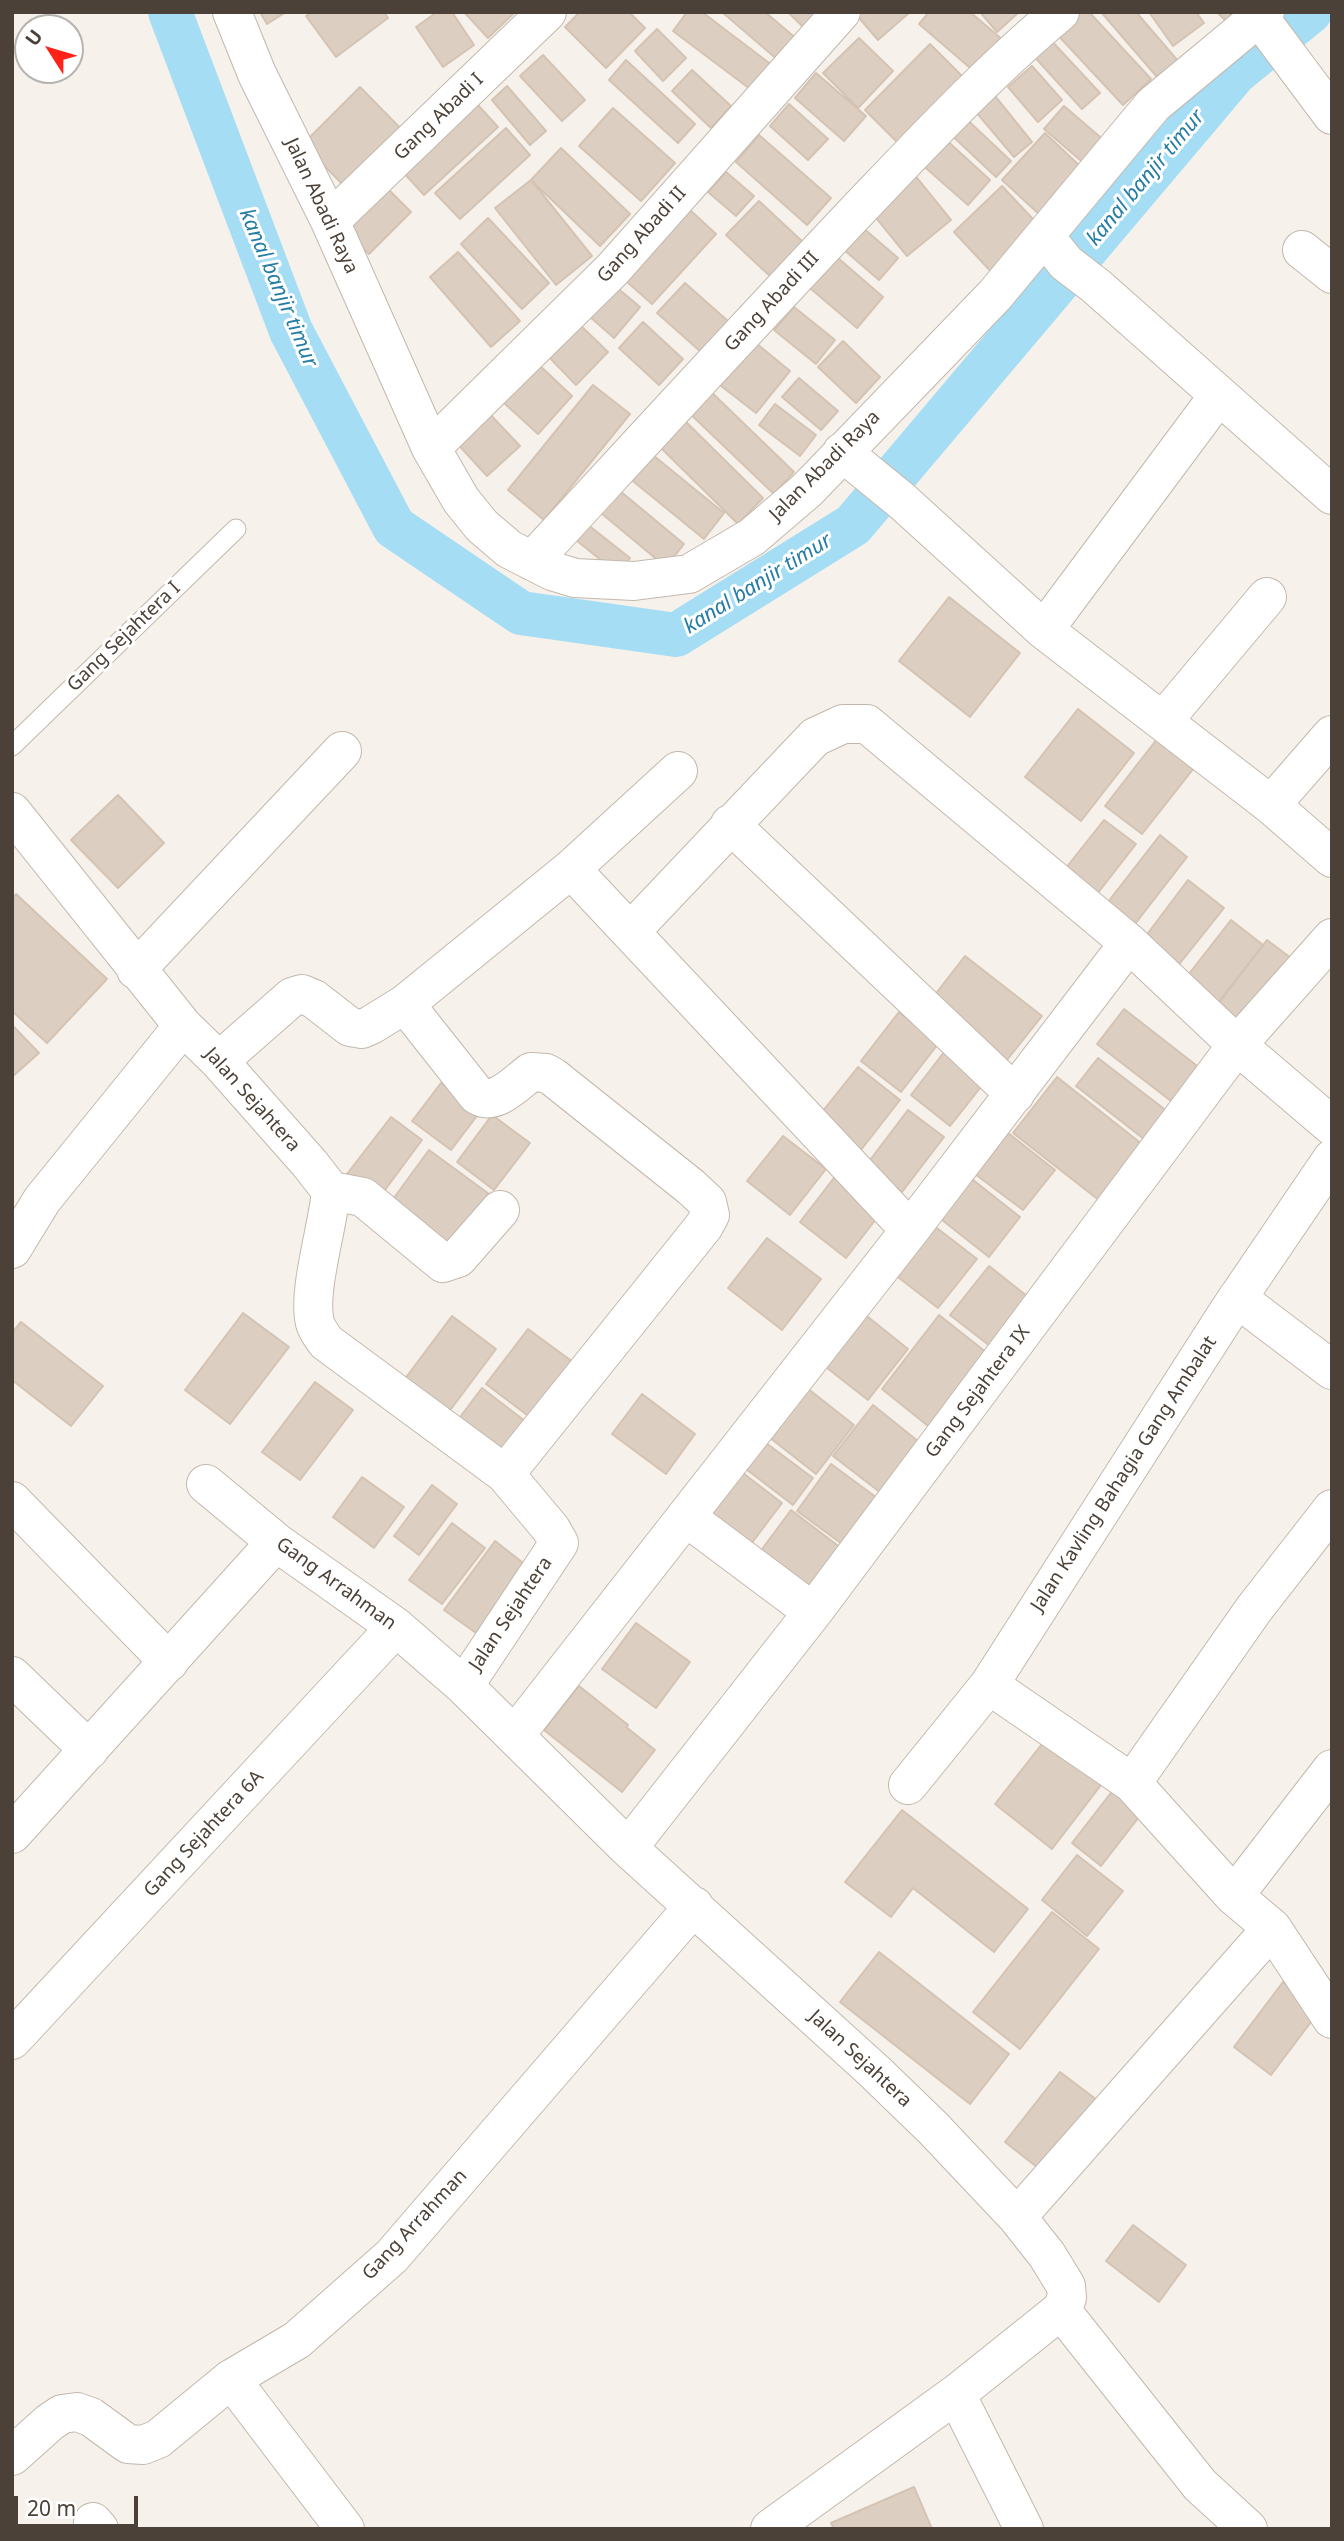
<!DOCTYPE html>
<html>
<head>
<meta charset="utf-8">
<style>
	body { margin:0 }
	#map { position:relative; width:1344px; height:2541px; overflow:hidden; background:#f6f1eb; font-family:"Noto Sans",sans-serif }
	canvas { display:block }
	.frame { position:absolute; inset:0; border:14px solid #4b4138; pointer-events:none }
	.north { position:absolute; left:14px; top:14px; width:70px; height:70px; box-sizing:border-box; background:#fff; border:2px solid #b7b3af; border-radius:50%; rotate:307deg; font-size:19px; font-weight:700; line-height:28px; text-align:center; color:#4b4138 }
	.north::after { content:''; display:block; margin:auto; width:24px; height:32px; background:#ff2219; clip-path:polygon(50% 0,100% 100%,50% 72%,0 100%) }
	.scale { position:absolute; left:14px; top:2496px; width:124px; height:32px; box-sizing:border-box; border:4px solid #4b4138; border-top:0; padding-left:9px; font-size:21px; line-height:24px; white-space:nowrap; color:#4b4138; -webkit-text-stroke:5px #fff; paint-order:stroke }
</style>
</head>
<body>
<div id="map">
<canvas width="1344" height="2541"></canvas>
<div class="frame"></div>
<div class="north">U</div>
<div class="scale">20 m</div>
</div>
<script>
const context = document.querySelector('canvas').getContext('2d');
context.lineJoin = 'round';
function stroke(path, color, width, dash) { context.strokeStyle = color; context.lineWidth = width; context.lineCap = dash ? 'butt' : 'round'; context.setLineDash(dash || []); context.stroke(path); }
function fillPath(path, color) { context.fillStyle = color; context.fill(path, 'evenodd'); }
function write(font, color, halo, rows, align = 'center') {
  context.font = font + ' "Noto Sans",sans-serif'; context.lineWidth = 6; context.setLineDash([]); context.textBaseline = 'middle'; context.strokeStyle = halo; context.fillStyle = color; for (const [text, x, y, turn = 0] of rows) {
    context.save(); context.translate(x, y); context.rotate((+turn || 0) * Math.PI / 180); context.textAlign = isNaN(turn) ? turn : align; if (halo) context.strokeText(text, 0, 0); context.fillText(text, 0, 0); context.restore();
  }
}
stroke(new Path2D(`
	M170,12L291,331L394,527L521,613L676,635L853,525L1235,73L1310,12`), '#a5ddf5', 44);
const building = new Path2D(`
	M260,12H286L267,24Z
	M312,12H384L388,18L336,57L306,16Z
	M437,12H452L474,45L443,67L416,27Z
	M464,12H515L488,38Z
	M580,12H629L645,28L606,68L565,27Z
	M687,12H702L777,69L758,95L673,31Z
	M722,12H765L805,46L786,67Z
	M788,12H824L806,30Z
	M854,12H910L878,40Z
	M929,12H970L1004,41L976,73L919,24Z
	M980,12H1019L997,32Z
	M1073,12H1089L1151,79L1123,105L1053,30Z
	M1101,12H1136L1178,61L1158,78Z
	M1149,12H1196L1204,23L1173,46Z
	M1217,12H1249L1233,28Z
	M657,29L686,58L663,81L635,51Z
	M1047,36L1100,93L1082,109L1030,52Z
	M859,38L893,71L858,108L823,73Z
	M930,44L974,88L909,154L865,110Z
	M543,55L585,100L562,121L520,76Z
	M626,60L695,124L678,143L609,80Z
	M1032,66L1062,100L1038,122L1008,87Z
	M692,70L731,106L711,128L672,91Z
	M816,73L866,116L844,141L795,98Z
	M507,86L546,131L530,145L492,100Z
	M360,87L408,136L350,192L303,144Z
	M995,96L1032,142L1014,157L976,112Z
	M477,104L498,127L424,195L403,172Z
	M789,104L828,139L808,160L770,126Z
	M1064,106L1113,148L1093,171L1044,129Z
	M613,108L675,163L641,201L579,146Z
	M961,114L1011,161L996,177L946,130Z
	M506,128L530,155L460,219L435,193Z
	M1045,133L1082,168L1040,215L1002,180Z
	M759,135L831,198L807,225L736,162Z
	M943,137L990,180L968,205L919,162Z
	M561,148L630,214L600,246L531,180Z
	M726,172L754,196L736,216L708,192Z
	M913,173L951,220L907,256L869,209Z
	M531,180L592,256L556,285L495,208Z
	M1002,186L1044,231L996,277L954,232Z
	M386,187L411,212L369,254L344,229Z
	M759,201L805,244L772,278L726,235Z
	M690,210L716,234L652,304L626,281Z
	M488,218L549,283L522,309L461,244Z
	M855,221L898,258L879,280L836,243Z
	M458,252L520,321L491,347L430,277Z
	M831,252L883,297L857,328L804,283Z
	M685,283L729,322L701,352L657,313Z
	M615,286L640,307L614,338L589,316Z
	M794,307L835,340L816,364L774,330Z
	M643,322L683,359L659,385L619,348Z
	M578,323L608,352L576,385L547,355Z
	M751,339L790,371L756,413L716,382Z
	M843,341L880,377L856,403L818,367Z
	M538,364L572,396L538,434L503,402Z
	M799,378L838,411L821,430L782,397Z
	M593,385L630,414L544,520L508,490Z
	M705,386L794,472L774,494L684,408Z
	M775,404L816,435L800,456L759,425Z
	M485,409L520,446L487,476L453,439Z
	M681,417L763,498L738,524L656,443Z
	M643,447L724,513L704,539L623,473Z
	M614,486L684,544L666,567L595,508Z
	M583,521L630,558L618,574L571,536Z
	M949,597L1020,653L970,717L899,661Z
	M1078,709L1134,753L1081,821L1025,777Z
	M1157,739L1194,768L1142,834L1105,806Z
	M118,795L164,843L118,888L71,840Z
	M1104,820L1136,844L1094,898L1062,873Z
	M1160,835L1187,857L1135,924L1108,902Z
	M1188,880L1224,908L1173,972L1139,945Z
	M16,894L107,979L47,1043L12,1011V899Z
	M1231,920L1263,945L1210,1013L1178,988Z
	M1267,940L1299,964L1243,1036L1212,1012Z
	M965,956L1042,1016L1003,1065L927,1005Z
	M1124,1009L1210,1076L1184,1111L1097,1044Z
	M899,1012L938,1044L901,1092L861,1061Z
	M12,1025L39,1053L12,1077Z
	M948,1047L988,1078L950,1126L911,1095Z
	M1098,1058L1172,1115L1149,1143L1076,1086Z
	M858,1067L900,1100L857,1155L814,1122Z
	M1057,1077L1152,1152L1109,1208L1013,1133Z
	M441,1083L480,1112L451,1150L412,1121Z
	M908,1110L944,1137L902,1192L867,1164Z
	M492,1115L530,1143L494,1190L457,1162Z
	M391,1117L422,1140L379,1198L347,1174Z
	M1008,1133L1055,1170L1023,1210L975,1174Z
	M783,1136L826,1169L790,1215L747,1181Z
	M429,1150L489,1194L447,1250L388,1206Z
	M837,1174L883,1210L846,1258L800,1222Z
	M968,1176L1020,1217L989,1257L937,1216Z
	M933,1225L977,1259L938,1308L894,1274Z
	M767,1238L821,1279L782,1330L728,1288Z
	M989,1266L1037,1304L999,1353L950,1315Z
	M853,1305L908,1349L868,1400L813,1357Z
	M243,1313L289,1347L230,1424L185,1390Z
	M939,1315L996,1360L938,1434L882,1389Z
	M452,1316L496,1349L445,1417L401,1384Z
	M21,1322L103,1386L71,1426L12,1380V1333Z
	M528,1329L577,1365L535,1421L486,1384Z
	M315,1382L353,1410L300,1480L262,1452Z
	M482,1388L530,1425L502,1462L454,1425Z
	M807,1388L854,1425L816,1474L769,1437Z
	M642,1394L695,1434L666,1474L612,1434Z
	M873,1405L924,1446L885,1496L833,1456Z
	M766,1443L813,1478L793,1505L746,1469Z
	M831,1464L884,1503L849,1549L797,1511Z
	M735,1467L782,1503L745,1552L698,1516Z
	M362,1477L404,1507L374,1548L333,1517Z
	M432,1485L457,1504L419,1555L394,1536Z
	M791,1510L841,1548L807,1593L757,1556Z
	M452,1523L485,1548L442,1604L409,1580Z
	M495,1541L527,1566L476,1633L444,1610Z
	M636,1623L690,1662L656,1708L602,1669Z
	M579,1686L628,1725L626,1727L655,1750L622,1792L544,1730Z
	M1045,1740L1101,1785L1052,1849L995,1804Z
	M1117,1785L1146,1808L1101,1866L1072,1843Z
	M902,1810L1028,1909L994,1952L913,1888L891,1917L845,1882Z
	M1077,1855L1123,1891L1087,1936L1042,1900Z
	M1052,1912L1099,1949L1020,2049L973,2012Z
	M879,1952L1009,2054L970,2104L840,2002Z
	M1283,1982L1320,2010L1271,2075L1234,2047Z
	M1060,2072L1097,2100L1042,2171L1005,2142Z
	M1133,2225L1186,2265L1159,2302L1106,2261Z
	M914,2487L932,2529H834L831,2523Z`);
fillPath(building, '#dccfc2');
stroke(building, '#d4c3b2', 2);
const service = new Path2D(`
	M12,746L236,529`);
const minor = new Path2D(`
	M232,12L257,74L330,221L431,448L461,500L482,526L509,549L552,571L575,578L634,581L689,574L752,537L807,490L995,295L1153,105L1265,12
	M1259,17L1332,115
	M330,221L547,12
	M1045,237L1066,263L1096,286L1332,495
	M1302,250L1332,274
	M431,448L613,269L841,12
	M842,452L902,501L1044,630L1271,805L1332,858
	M532,561C640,444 747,327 856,212C922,143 987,73 1060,12
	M1044,630L1219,395
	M1163,721L1267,597
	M1271,805L1332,735
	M12,812L183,1026L219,1061L310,1164L331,1191C328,1227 307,1292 315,1323C317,1330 322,1336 326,1342L505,1474L551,1529L559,1543L464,1686L628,1848L874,2071L933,2128L1017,2217L1047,2255L1066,2286L1067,2298L1061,2310L956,2394L770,2529
	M730,824L1015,1094
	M571,869L910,1230
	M630,932L815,737L843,724H867L1129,943L1237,1045L1332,1126
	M136,970L342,751
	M405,1004L477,1095C495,1107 516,1083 531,1072L546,1073L553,1077L691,1187L707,1202L710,1215L704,1226L505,1474
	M219,1061L292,997L302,994L314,999L350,1027L362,1029L371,1025L405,1004L571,869L678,771
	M331,1191L363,1197L443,1263L458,1258L500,1210
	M12,1249L42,1200L183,1026
	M1237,1298L1332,1370
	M206,1484L276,1542L396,1627L464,1686
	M12,1501L169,1662
	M686,1517L813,1612
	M12,1676L89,1750
	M989,1685L1132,1783L1234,1896L1272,1928L1332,2019
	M515,1735L910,1230L1129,943
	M1132,1783L1254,1609L1332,1509
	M908,1785L989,1685L1228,1312L1332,1159
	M12,1834L276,1542
	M628,1848L813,1612L1237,1045L1332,938
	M1234,1896L1332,1769
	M12,2040L396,1627
	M1017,2217L1272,1928
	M1061,2310L1200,2485L1248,2529
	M231,2379L345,2529
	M956,2394L1024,2529
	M12,2456L50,2422L62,2414L77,2412L91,2417L128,2444L143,2445L158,2439L231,2379L297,2340L392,2256L694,1906
	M93,2522L99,2529`);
stroke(service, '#c3b8ac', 21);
stroke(minor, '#c3b8ac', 40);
stroke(service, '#fff', 19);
stroke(minor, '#fff', 38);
write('19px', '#4b4138', '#fff', [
	["Gang Abadi I",439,117,-44],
	["Jalan Abadi Raya",321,206,65],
	["Gang Abadi II",642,235,-48],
	["Gang Abadi III",772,302,-47],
	["Jalan Abadi Raya",825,466,-45],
	["Gang Sejahtera I",124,637,-44],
	["Jalan Sejahtera",252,1100,48],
	["Gang Sejahtera IX",978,1392,-53],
	["Jalan Kavling Bahagia Gang Ambalat",1124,1474,-57],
	["Gang Arrahman",336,1584,36],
	["Jalan Sejahtera",511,1614,-56],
	["Gang Sejahtera 6A",204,1834,-47],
	["Jalan Sejahtera",860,2059,43],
	["Gang Arrahman",415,2225,-47]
]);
write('italic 21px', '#257da5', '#fff', [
	["kanal banjir timur",1146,178,-50],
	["kanal banjir timur",278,288,67],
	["kanal banjir timur",758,584,-32]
]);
</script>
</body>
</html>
